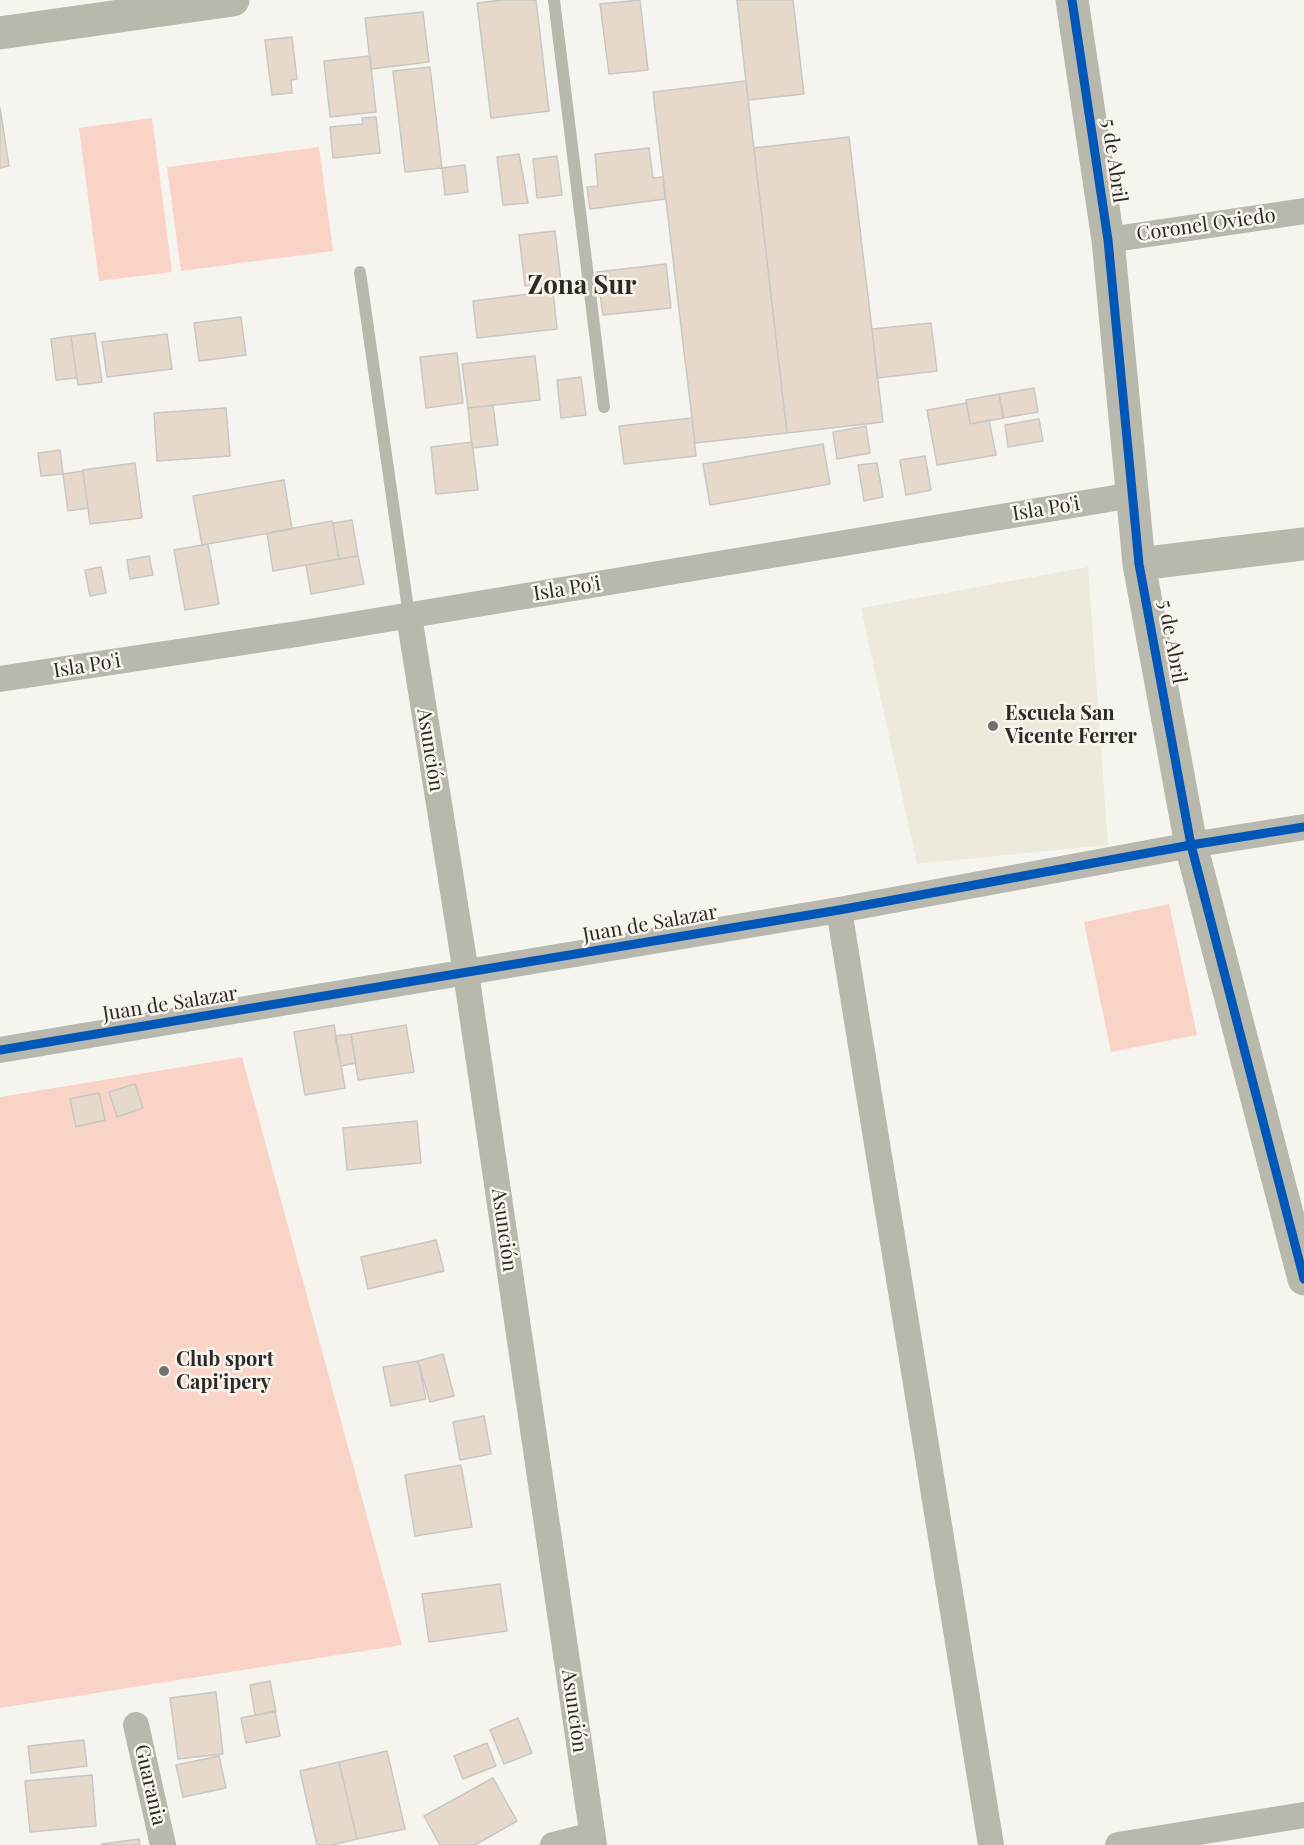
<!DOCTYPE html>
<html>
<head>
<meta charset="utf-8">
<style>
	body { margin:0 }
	canvas { display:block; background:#f6f4ef }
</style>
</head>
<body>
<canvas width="1304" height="1845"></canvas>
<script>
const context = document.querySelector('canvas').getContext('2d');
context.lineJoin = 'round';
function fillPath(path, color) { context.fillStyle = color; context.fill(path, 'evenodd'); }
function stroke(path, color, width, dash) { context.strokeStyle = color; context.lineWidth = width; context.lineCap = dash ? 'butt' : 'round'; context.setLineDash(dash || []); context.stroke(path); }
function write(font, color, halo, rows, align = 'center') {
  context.font = font + ' "Playfair Display",serif'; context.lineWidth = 5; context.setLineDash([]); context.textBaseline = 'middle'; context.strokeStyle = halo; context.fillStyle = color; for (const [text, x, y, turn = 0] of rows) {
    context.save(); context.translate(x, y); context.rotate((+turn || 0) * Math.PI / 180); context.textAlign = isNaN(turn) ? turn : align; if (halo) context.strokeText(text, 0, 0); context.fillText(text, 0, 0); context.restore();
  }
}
fillPath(new Path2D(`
	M1088,567L1108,845L917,864L861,608Z`), '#ede9dd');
fillPath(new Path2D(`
	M152,118L172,272L99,281L79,128Z
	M319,147L333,251L181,271L167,167Z
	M1169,904L1197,1035L1111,1052L1084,922Z
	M242,1057L402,1645L0,1708V1097Z`), '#fad3c7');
const building = new Path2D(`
	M502,0H536L549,111L491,118L477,3Z
	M640,0L648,70L609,74L600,4Z
	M737,0H793L804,94L748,100Z
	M423,12L429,62L371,69L365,18Z
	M292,37L297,79L291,80L292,93L272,95L265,40Z
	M370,56L376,112L330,117L324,61Z
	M430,67L442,168L405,172L393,71Z
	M746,81L787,433L695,443L653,92Z
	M0,108L9,166L0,168Z
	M376,117L380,153L333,158L330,127L363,124L362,118Z
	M849,137L883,422L787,433L754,148Z
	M649,148L653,178L663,177L665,199L590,209L587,187L598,186L595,154Z
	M519,154L528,203L503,205L497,157Z
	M557,156L562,195L537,198L533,159Z
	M465,165L468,192L445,195L442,168Z
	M555,231L561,282L525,286L519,235Z
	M666,264L671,308L603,315L597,272Z
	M553,291L557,329L477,338L473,301Z
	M241,317L246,355L199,361L194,323Z
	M931,323L937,371L877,378L872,329Z
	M95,333L102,382L78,385L71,336Z
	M167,334L172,369L107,377L102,342Z
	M71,336L77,378L56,380L51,339Z
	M457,353L463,403L426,408L420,357Z
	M535,356L540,400L468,408L462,364Z
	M581,377L586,415L561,418L557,380Z
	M1034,388L1038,412L1003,418L999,394Z
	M999,394L1004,418L970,424L966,400Z
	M967,403L970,424L989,420L996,455L937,465L927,410Z
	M493,405L498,445L472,448L468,408Z
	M226,408L230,456L157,461L154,413Z
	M692,418L696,456L624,464L619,426Z
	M1039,419L1043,441L1008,447L1005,425Z
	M866,426L870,453L837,459L833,432Z
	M472,442L478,490L436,494L431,447Z
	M823,444L830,484L710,505L703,464Z
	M60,450L63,474L41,476L38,453Z
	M925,456L931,490L906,495L900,460Z
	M135,463L142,518L90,524L83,470Z
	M877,463L883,497L864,501L858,465Z
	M83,471L88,508L68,511L63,474Z
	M284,480L292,529L202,545L193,496Z
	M352,520L358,556L339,559L333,523Z
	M332,521L339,559L273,571L267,533Z
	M208,544L219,604L185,610L174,550Z
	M149,556L153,575L130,579L127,560Z
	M358,556L364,584L311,594L306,565Z
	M101,567L106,593L90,596L85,570Z
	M334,1025L345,1088L305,1095L294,1032Z
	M406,1025L414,1072L358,1080L351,1034Z
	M351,1034L356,1063L341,1066L335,1036Z
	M135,1084L143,1108L117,1117L109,1092Z
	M99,1093L105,1120L76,1127L70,1099Z
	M417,1121L421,1163L347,1170L343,1128Z
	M436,1240L444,1271L368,1289L361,1257Z
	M443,1354L454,1396L430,1402L418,1361Z
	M418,1361L426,1399L391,1406L383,1367Z
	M484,1416L491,1454L460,1460L453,1422Z
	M461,1465L472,1527L415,1536L405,1475Z
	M500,1584L507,1631L429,1642L422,1594Z
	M270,1681L276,1712L255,1715L250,1685Z
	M216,1692L223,1754L178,1759L170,1698Z
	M275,1711L280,1736L246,1743L241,1718Z
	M518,1718L532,1753L504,1764L490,1730Z
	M84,1740L87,1766L31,1773L28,1746Z
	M487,1743L496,1766L463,1779L454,1756Z
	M387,1751L405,1829L357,1839L339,1762Z
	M219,1756L226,1788L183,1797L176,1765Z
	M339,1762L357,1839L332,1845H317L300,1771Z
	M92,1775L96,1826L30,1832L25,1781Z
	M493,1778L517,1821L475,1845H440L424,1816Z
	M139,1839L140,1845H103L102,1844Z`);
fillPath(building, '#e6d9cc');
stroke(building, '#c9c7c4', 1.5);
stroke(new Path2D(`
	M554,0L604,407
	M360,272L409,616`), '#b9b8ae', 12);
stroke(new Path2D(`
	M1108,240L1304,211
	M409,616L466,973L594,1845
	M0,679L297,634L1133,495
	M839,910L991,1845
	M0,1050L839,910L1191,845L1304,827
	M136,1725L163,1845
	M553,1845L592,1835
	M1118,1845L1304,1815`), '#b9b8ae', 26);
stroke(new Path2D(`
	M1072,0L1108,240L1139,564L1191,845L1304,1279
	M0,33L233,0
	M1139,564L1304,544`), '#b8b8ad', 33);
stroke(new Path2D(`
	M1072,0L1108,240L1139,564L1191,845L1304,1279
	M0,1050L839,910L1191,845L1304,827`), '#0057b8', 9);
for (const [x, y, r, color] of [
	[993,726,6,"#73716d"],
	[164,1371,6,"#73716d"]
]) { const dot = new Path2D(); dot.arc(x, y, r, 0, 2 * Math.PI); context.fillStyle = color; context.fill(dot); stroke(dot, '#f9f5ec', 2); }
write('20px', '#2c2a27', '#f9f5ec', [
	["5 de Abril",1114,161,82],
	["Coronel Oviedo",1206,225,-8],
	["Isla Po'i",1046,509,-9],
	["Isla Po'i",567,589,-9],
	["5 de Abril",1172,642,80],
	["Isla Po'i",87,666,-9],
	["Asunción",430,750,81],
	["Juan de Salazar",650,924,-10],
	["Juan de Salazar",170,1004,-9],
	["Asunción",504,1230,82],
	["Asunción",574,1711,82],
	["Guarania",150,1785,77]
]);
write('bold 20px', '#2c2a27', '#f9f5ec', [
	["Escuela San",1005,714],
	["Vicente Ferrer",1005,737],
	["Club sport",176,1360],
	["Capi'ipery",176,1383]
], 'left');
write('bold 26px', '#2c2a27', '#f9f5ec', [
	["Zona Sur",582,286]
]);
</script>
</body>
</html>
